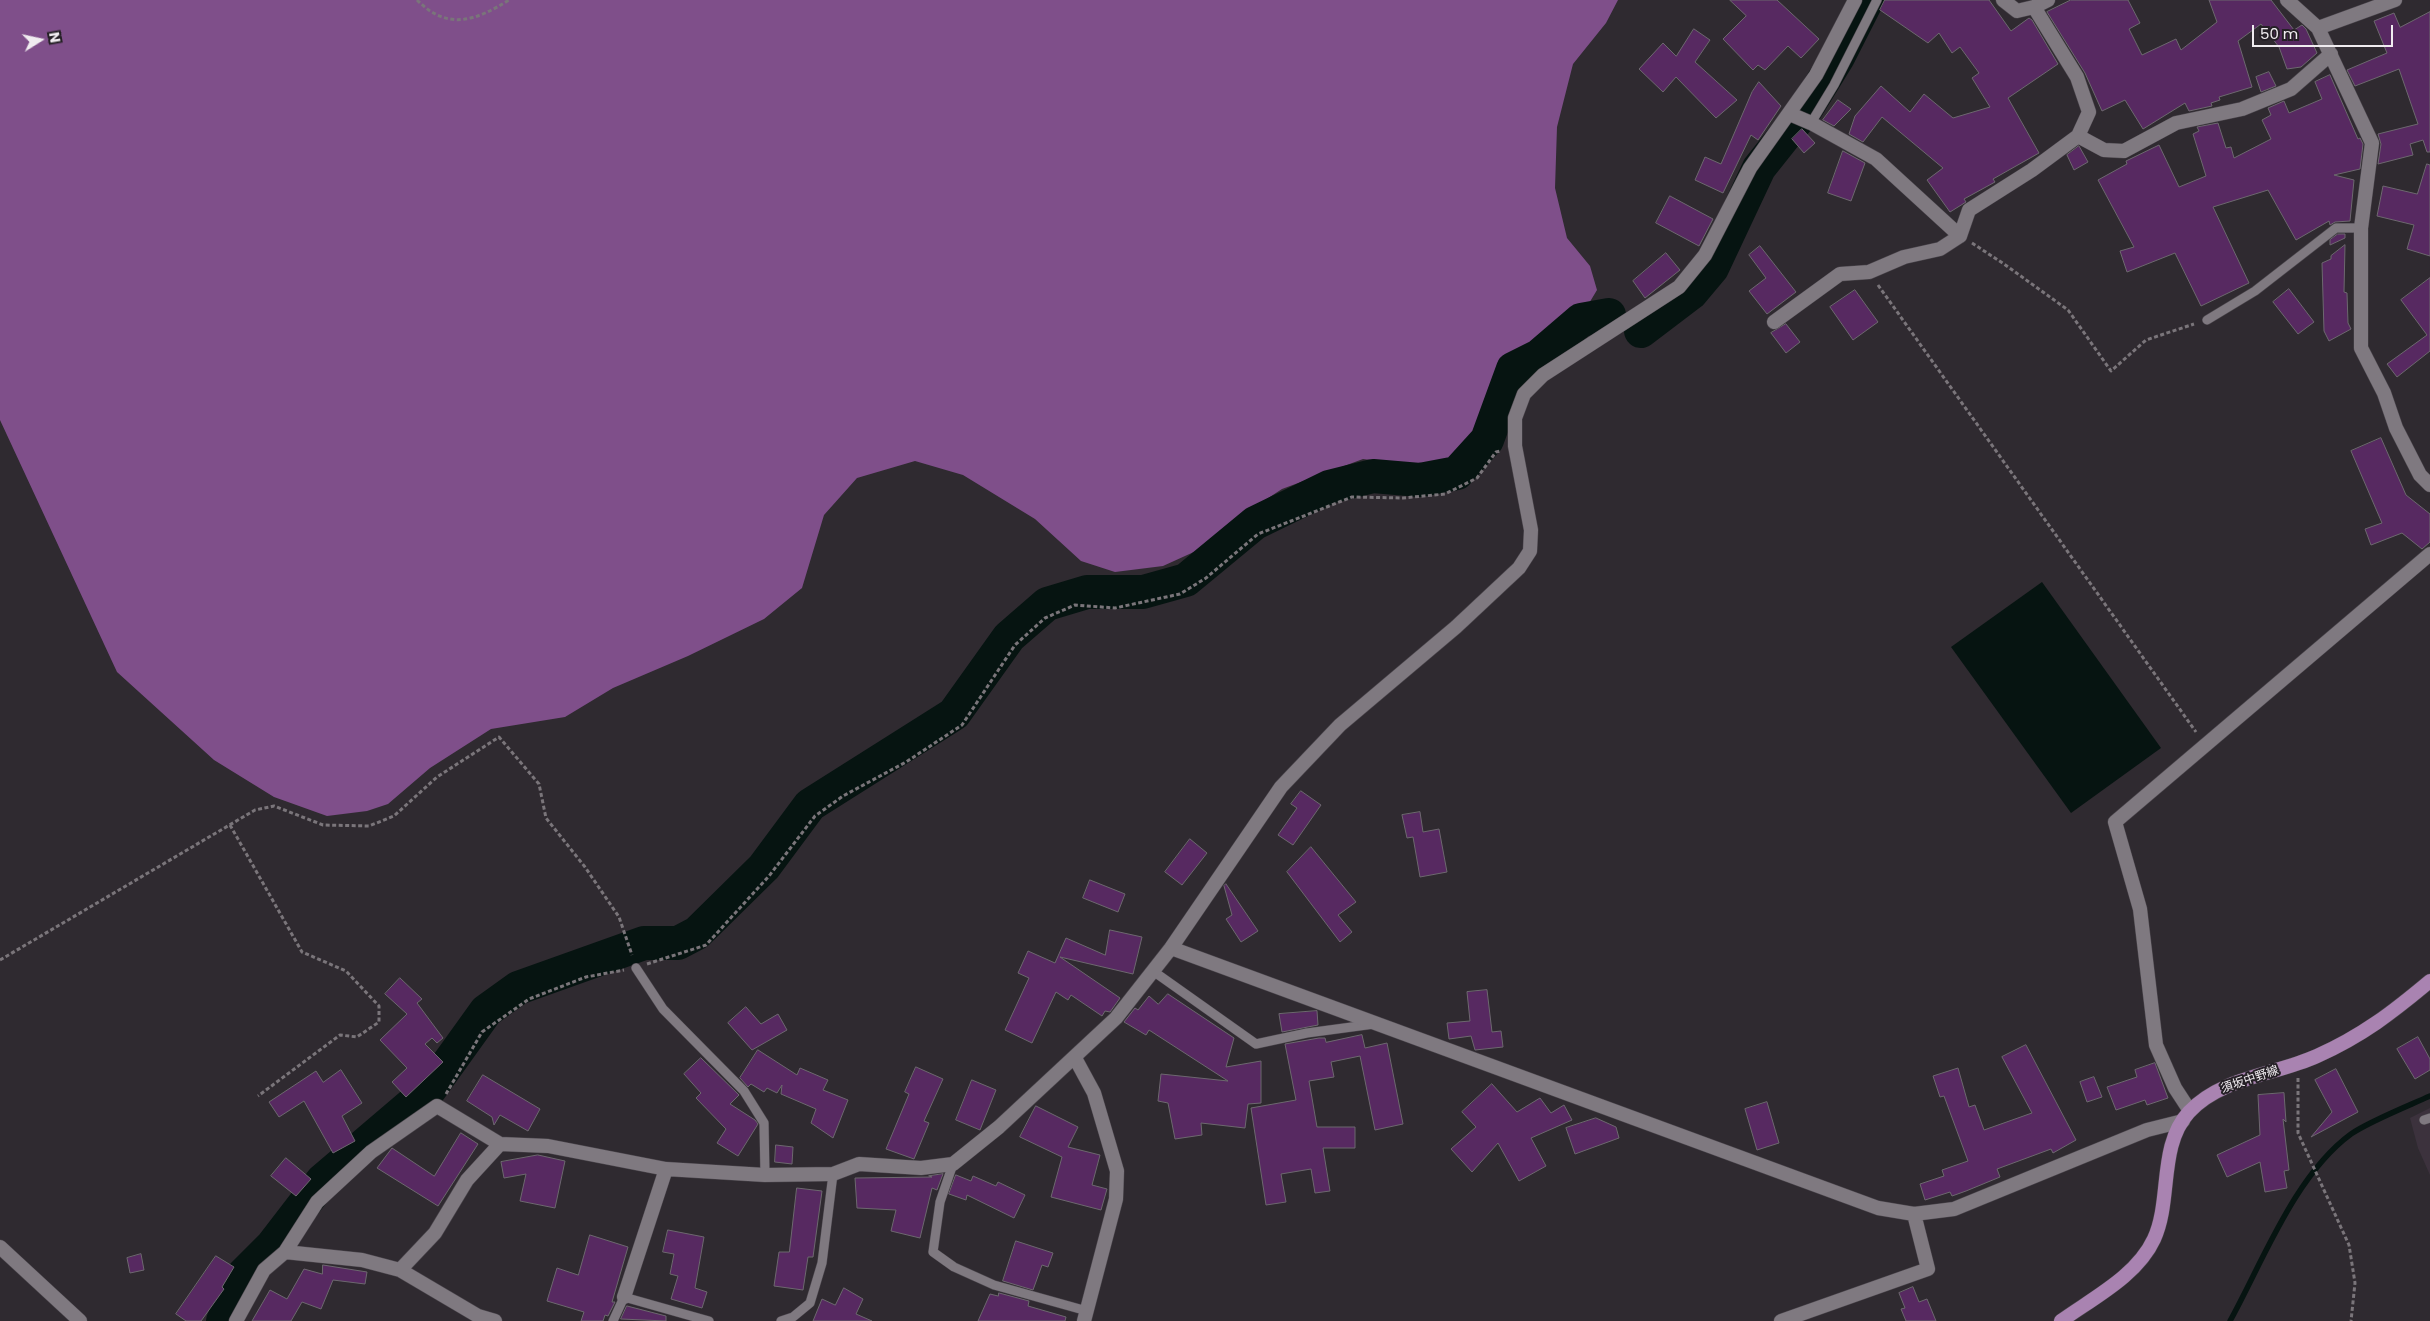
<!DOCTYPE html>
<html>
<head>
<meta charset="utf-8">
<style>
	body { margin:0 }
	#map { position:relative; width:2430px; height:1321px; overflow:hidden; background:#2f2a30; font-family:Poppins,sans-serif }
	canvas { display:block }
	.north { position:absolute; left:15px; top:15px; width:50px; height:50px; -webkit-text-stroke:4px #252026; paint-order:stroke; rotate:80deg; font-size:14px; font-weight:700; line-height:20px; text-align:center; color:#f0ecf0 }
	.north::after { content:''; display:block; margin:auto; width:18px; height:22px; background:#f0ecf0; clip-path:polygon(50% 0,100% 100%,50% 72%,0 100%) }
	.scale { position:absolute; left:2252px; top:25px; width:141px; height:22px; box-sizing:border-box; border:2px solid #f0ecf0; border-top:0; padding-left:6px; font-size:15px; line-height:18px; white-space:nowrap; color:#f0ecf0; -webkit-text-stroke:4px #252026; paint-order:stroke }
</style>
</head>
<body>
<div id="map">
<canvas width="2430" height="1321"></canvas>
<div class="north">N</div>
<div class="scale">50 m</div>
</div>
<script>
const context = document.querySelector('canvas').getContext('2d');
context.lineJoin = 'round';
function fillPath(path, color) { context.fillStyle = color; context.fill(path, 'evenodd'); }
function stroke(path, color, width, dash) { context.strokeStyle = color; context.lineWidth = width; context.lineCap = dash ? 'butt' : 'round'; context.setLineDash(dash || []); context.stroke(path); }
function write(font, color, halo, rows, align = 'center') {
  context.font = font + ' Poppins,"Noto Sans JP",sans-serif'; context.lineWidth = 4; context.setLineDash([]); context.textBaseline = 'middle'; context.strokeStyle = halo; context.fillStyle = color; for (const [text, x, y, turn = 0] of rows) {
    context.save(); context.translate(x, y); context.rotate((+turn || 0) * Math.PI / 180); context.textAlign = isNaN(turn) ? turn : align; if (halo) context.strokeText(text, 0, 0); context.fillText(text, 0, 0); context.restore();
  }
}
fillPath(new Path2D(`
	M2430,1108V1175L2418,1148L2410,1118Z`), '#3c323d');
fillPath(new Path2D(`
	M0,0H1618L1606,23L1573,64L1557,127L1555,188L1567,238L1590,266L1597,290L1585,310L1552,330L1533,346L1507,359L1475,434L1454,462L1421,467L1363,459L1282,489L1230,523L1196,551L1163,566L1115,572L1081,561L1035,519L963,475L915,461L857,478L824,515L802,588L764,619L688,656L613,688L565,717L491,729L430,768L388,804L367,811L327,816L274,797L214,760L117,672L0,420Z`), '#7f4f8a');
fillPath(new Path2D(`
	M2042,582L2161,748L2071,813L1951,647Z`), '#061411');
stroke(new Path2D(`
	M2230,1321C2263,1261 2295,1175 2351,1134C2370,1121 2408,1106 2430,1096`), '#061411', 5.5);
stroke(new Path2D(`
	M1641,331L1691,293L1712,268L1759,168L1806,109L1838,57L1867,0
	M223,1321L243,1275L272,1246L322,1181L430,1089L486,1011L518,988L644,943H678L697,933L764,867L810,805L954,714L1009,637L1047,604L1087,592H1143L1186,580L1255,523L1329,487L1373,476L1420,480L1457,473L1487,440L1513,369L1539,356L1581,320L1609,315`), '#061411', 34);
const building = new Path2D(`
	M1730,0H1777L1819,39L1801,58L1788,46L1765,70L1758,65L1753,70L1723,39L1746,16Z
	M1885,0H1989L2011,31L2029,18L2032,20L2058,64L2008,98L2039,153L1993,179L1995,182L1964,199L1966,202L1950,212L1927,180L1943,168L1882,117L1863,142L1849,134L1855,116L1881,86L1910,112L1924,94L1953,118L1990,107L1972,78L1979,73L1960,47L1952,53L1939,33L1928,43L1880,10Z
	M2071,0H2128L2140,23L2129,29L2142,55L2176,39L2181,50L2217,22L2209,0H2271L2294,30L2302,25L2306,29L2317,53L2301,67L2287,69L2279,47L2261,24L2238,41L2252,87L2219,97L2220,100L2211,103L2212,106L2189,111L2185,103L2143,129L2125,100L2102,111L2085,73L2047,12Z
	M2430,12V152H2427L2423,140L2410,144L2413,155L2378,164L2381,144L2378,134L2418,124L2399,69L2355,86L2347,70L2387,53L2374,21L2394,13L2400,27Z
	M1694,29L1710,40L1695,62L1737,100L1716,118L1676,77L1663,92L1639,69L1663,43L1676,56Z
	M2269,72L2276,86L2261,92L2256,77Z
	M2330,75L2358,139L2360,138L2363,144L2360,169L2334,175L2354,180L2350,221L2335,222L2330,225L2329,221L2296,240L2268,190L2213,207L2249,283L2201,306L2175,253L2127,272L2120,251L2134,247L2098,180L2127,164L2126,161L2159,145L2179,187L2206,176L2193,134L2199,131L2197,127L2218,123L2226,148L2231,147L2234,158L2271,139L2262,120L2271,115L2268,108L2284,101L2289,113L2322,99L2315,82Z
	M1759,82L1781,106L1758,140L1751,135L1723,193L1695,180L1705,157L1721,164L1752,92Z
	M1838,100L1851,109L1834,126L1823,120Z
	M1802,129L1815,143L1804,153L1792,139Z
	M2079,146L2088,162L2074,170L2067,155Z
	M1843,151L1865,163L1851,201L1828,193Z
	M2427,164L2430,165V256L2407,249L2414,225L2377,216L2383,186L2417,194Z
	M1670,196L1713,219L1699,246L1656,223Z
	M2338,234H2345V238L2330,245V240Z
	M2345,245L2344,292L2347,293L2348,323L2351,329L2329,341L2324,331L2322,263L2331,259V256Z
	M1760,246L1796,292L1767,314L1749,291L1766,278L1749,255Z
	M1666,253L1680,270L1645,298L1633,281Z
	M2430,278V351L2397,377L2387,364L2427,335L2401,300Z
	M2289,289L2314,322L2298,334L2273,302Z
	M1855,290L1878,322L1853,340L1830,307Z
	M1786,324L1800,342L1786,353L1771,333Z
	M2381,438L2406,495L2430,514V542L2422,549L2402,533L2371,545L2365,529L2382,523L2351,451Z
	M1301,791L1321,805L1293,845L1278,835L1297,808L1291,804Z
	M1420,812L1423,832L1439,829L1447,872L1420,877L1413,837L1407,838L1402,815Z
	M1190,839L1207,853L1182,885L1165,872Z
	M1311,847L1356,902L1338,915L1352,932L1340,942L1287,872Z
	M1090,880L1125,894L1118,912L1083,898Z
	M1226,884L1258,931L1241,942L1226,919L1232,915L1224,886Z
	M1110,930L1142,937L1133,974L1060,957L1120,998L1110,1012L1105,1011L1102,1016L1071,995L1068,1000L1056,992L1032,1043L1005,1030L1029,978L1018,973L1028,951L1055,963L1066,938L1105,955Z
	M400,978L422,999L417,1003L443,1038L437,1043L432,1038L425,1044L443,1062L406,1097L392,1082L407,1068L380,1040L407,1014L385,994Z
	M1487,990L1492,1032L1501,1031L1503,1047L1475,1050L1471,1036L1449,1039L1447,1023L1470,1021L1467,992Z
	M1168,994L1234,1038L1226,1067L1261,1061V1103L1248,1104L1245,1128L1201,1123L1202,1135L1175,1139L1168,1103L1158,1101L1161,1074L1228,1081L1149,1030L1146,1035L1124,1022L1135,1008L1138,1010L1149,996L1158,1004Z
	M746,1007L761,1024L778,1014L787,1030L752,1050L728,1023Z
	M1317,1011L1318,1025L1282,1032L1279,1014Z
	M1362,1035L1365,1048L1387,1043L1403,1124L1375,1130L1360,1056L1331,1062L1334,1077L1309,1081L1317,1127H1355V1148H1323L1330,1191L1315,1193L1311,1169L1281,1174L1286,1202L1266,1205L1251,1108L1296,1100L1285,1044L1319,1038H1325L1326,1042Z
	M2418,1037L2430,1059V1070L2415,1079L2397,1049Z
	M2026,1045L2076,1140L2053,1153L2051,1149L1997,1169L2000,1177L1966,1191L1952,1196L1950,1192L1925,1200L1920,1184L1944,1176L1942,1170L1968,1161L1944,1096L1940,1097L1933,1076L1958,1068L1969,1107L1975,1105L1984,1130L2032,1113L2002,1057Z
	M758,1050L797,1075L800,1068L828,1080L823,1090L848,1100L833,1138L811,1123L816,1109L781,1094L782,1085L777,1093L767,1088L764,1092L751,1084L748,1087L740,1078Z
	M701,1058L739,1095L730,1104L755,1120L758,1124L738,1156L717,1143L726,1129L696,1098L701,1093L684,1074Z
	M2155,1063L2168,1098L2147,1105L2145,1100L2116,1110L2107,1087L2137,1077L2135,1070Z
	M916,1067L943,1079L924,1121L929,1123L914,1159L886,1149L909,1094L905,1092Z
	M2336,1069L2358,1112L2311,1137L2332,1112L2315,1080Z
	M341,1070L362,1103L342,1116L355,1141L333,1153L304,1101L279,1117L269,1102L316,1071L323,1082Z
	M483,1075L540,1109L528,1131L500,1115L494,1125L492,1117L467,1101Z
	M2094,1077L2102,1097L2087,1102L2080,1082Z
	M972,1080L996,1090L980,1130L956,1120Z
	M1492,1084L1517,1112L1540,1098L1551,1113L1564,1105L1572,1120L1531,1138L1546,1166L1519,1181L1498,1143L1472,1172L1451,1149L1476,1127L1462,1112Z
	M2284,1093L2286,1122L2283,1119L2289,1170L2284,1171L2287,1188L2265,1192L2260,1162L2227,1177L2217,1155L2260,1135L2258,1095Z
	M1767,1102L1779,1143L1757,1150L1745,1109Z
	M1036,1106L1078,1127L1068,1147L1100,1155L1092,1185L1107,1189L1101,1210L1051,1197L1062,1157L1020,1137Z
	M1596,1118L1616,1127L1619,1138L1575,1154L1566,1128Z
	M461,1133L478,1144L438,1206L377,1168L392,1148L434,1176Z
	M776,1145L793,1147L792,1164L775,1162Z
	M538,1155L565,1161L555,1208L520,1201L526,1174L504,1178L501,1162Z
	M286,1158L311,1179L296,1196L271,1176Z
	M943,1174L937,1190L932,1188L920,1238L891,1231L896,1210L857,1208L855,1178L932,1177L929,1176Z
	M956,1175L971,1181L973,1176L996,1186L998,1182L1025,1195L1014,1218L967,1195L966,1200L949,1194Z
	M797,1188L822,1191L813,1257H808L803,1290L774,1286L779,1252H789Z
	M668,1230L704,1237L695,1288L707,1292L702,1308L671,1299L678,1276L670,1274L674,1254L663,1252Z
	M590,1235L628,1247L612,1302H615L608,1316L605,1315L603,1321H581L584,1312L547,1301L557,1268L578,1275Z
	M1016,1241L1053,1253L1048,1267L1042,1265L1033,1290L1003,1281Z
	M141,1254L144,1270L130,1273L127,1258Z
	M216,1256L234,1267L222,1287L224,1289L201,1321H186L176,1314Z
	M323,1265L367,1272L365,1284L333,1280L321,1309L302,1302L291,1321H252L270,1290L287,1299L304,1269L322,1274Z
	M1913,1287L1919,1302L1927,1299L1936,1321H1906L1901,1309L1905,1308L1899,1293Z
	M844,1288L863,1299L856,1314L872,1321H813L822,1299L835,1305Z
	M999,1293L1029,1301L1028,1306L1066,1317L1065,1321H978L990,1294L998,1296Z
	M627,1306L666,1316V1321L621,1319Z`);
fillPath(building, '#572961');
stroke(building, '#6d686f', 1);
const service = new Path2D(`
	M1811,123L1834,85L1877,0
	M2207,320L2255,291L2336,228H2361
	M636,968L663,1009L744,1091L764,1123L765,1175
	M1153,971L1256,1044L1307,1033L1374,1024
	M2424,1120L2430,1118
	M953,1164L940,1202L933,1252L954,1267L994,1285L1087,1311
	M613,1321L624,1297L709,1321
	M781,1321L793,1317L810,1303L822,1263L833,1174`);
const minor = new Path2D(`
	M2003,0L2017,11L2034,7
	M2287,0L2318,28L2372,143L2361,228V348L2384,393L2396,428L2420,475L2430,485
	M2318,28L2395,0
	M1790,114L1811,123L1876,159L1960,236
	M2078,136L2104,150L2124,151L2176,123L2242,109L2291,89L2331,54
	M1774,322L1840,274L1869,272L1904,257L1940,249L1960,236L1969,210L2032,170L2078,136L2089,112L2077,77L2034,7L2048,0
	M1171,948L1878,1208L1914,1214L1954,1209L2147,1130L2183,1121
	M1075,1058L1094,1093L1117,1171L1116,1199L1084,1321
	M2190,1111L2175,1088L2156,1045L2140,909L2115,822L2430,554
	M0,1247L80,1321
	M285,1252L317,1202L371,1152L437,1106L500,1144
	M400,1270L478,1316L495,1321
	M624,1297L666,1169
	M236,1321L264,1270L285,1252L362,1260L400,1270L435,1233L467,1180L500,1144L548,1146L666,1169L765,1175L833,1174L859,1164L921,1168L953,1164L999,1127L1116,1018L1171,948L1281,787L1340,725L1456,627L1519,568L1530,551L1531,530L1515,446V418L1524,394L1543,375L1679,287L1705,255L1750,168L1816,75L1855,0
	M1781,1321L1928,1269L1914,1214`);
const primary = new Path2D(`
	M2061,1321C2093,1298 2137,1276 2154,1239C2172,1200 2158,1146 2189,1112C2222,1077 2275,1075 2317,1056C2362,1036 2393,1012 2430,981`);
stroke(service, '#4b464c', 10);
stroke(minor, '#4b464c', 15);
stroke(primary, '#4b464c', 15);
stroke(new Path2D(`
	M417,0C448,31 475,21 509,0
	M1972,243L2004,264L2068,310L2111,371L2146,340L2194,324
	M1878,285L2196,732
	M230,825L302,952L346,971L379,1006V1022L357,1037L340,1035L258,1096
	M0,960L255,810L274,806L323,825L369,826L394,816L437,777L499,737L539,784L546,818L585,867L619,917L632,955
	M647,964L706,945L769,876L815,816L843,796L906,762L962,725L1015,645L1045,618L1075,605L1115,608L1180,594L1206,578L1258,534L1352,497L1403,498L1445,494L1477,478L1496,452L1501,451
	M2298,1078V1133L2349,1245L2355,1283L2351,1321
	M446,1094L482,1032L529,999L586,977L624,970`), '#7a757a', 3, [4, 2.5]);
stroke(service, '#7f7980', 9);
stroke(minor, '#7f7980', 14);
stroke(primary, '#a983b1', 14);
write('12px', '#f0ecf0', '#252026', [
	["須坂中野線",2250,1080,-19]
]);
</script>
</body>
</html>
